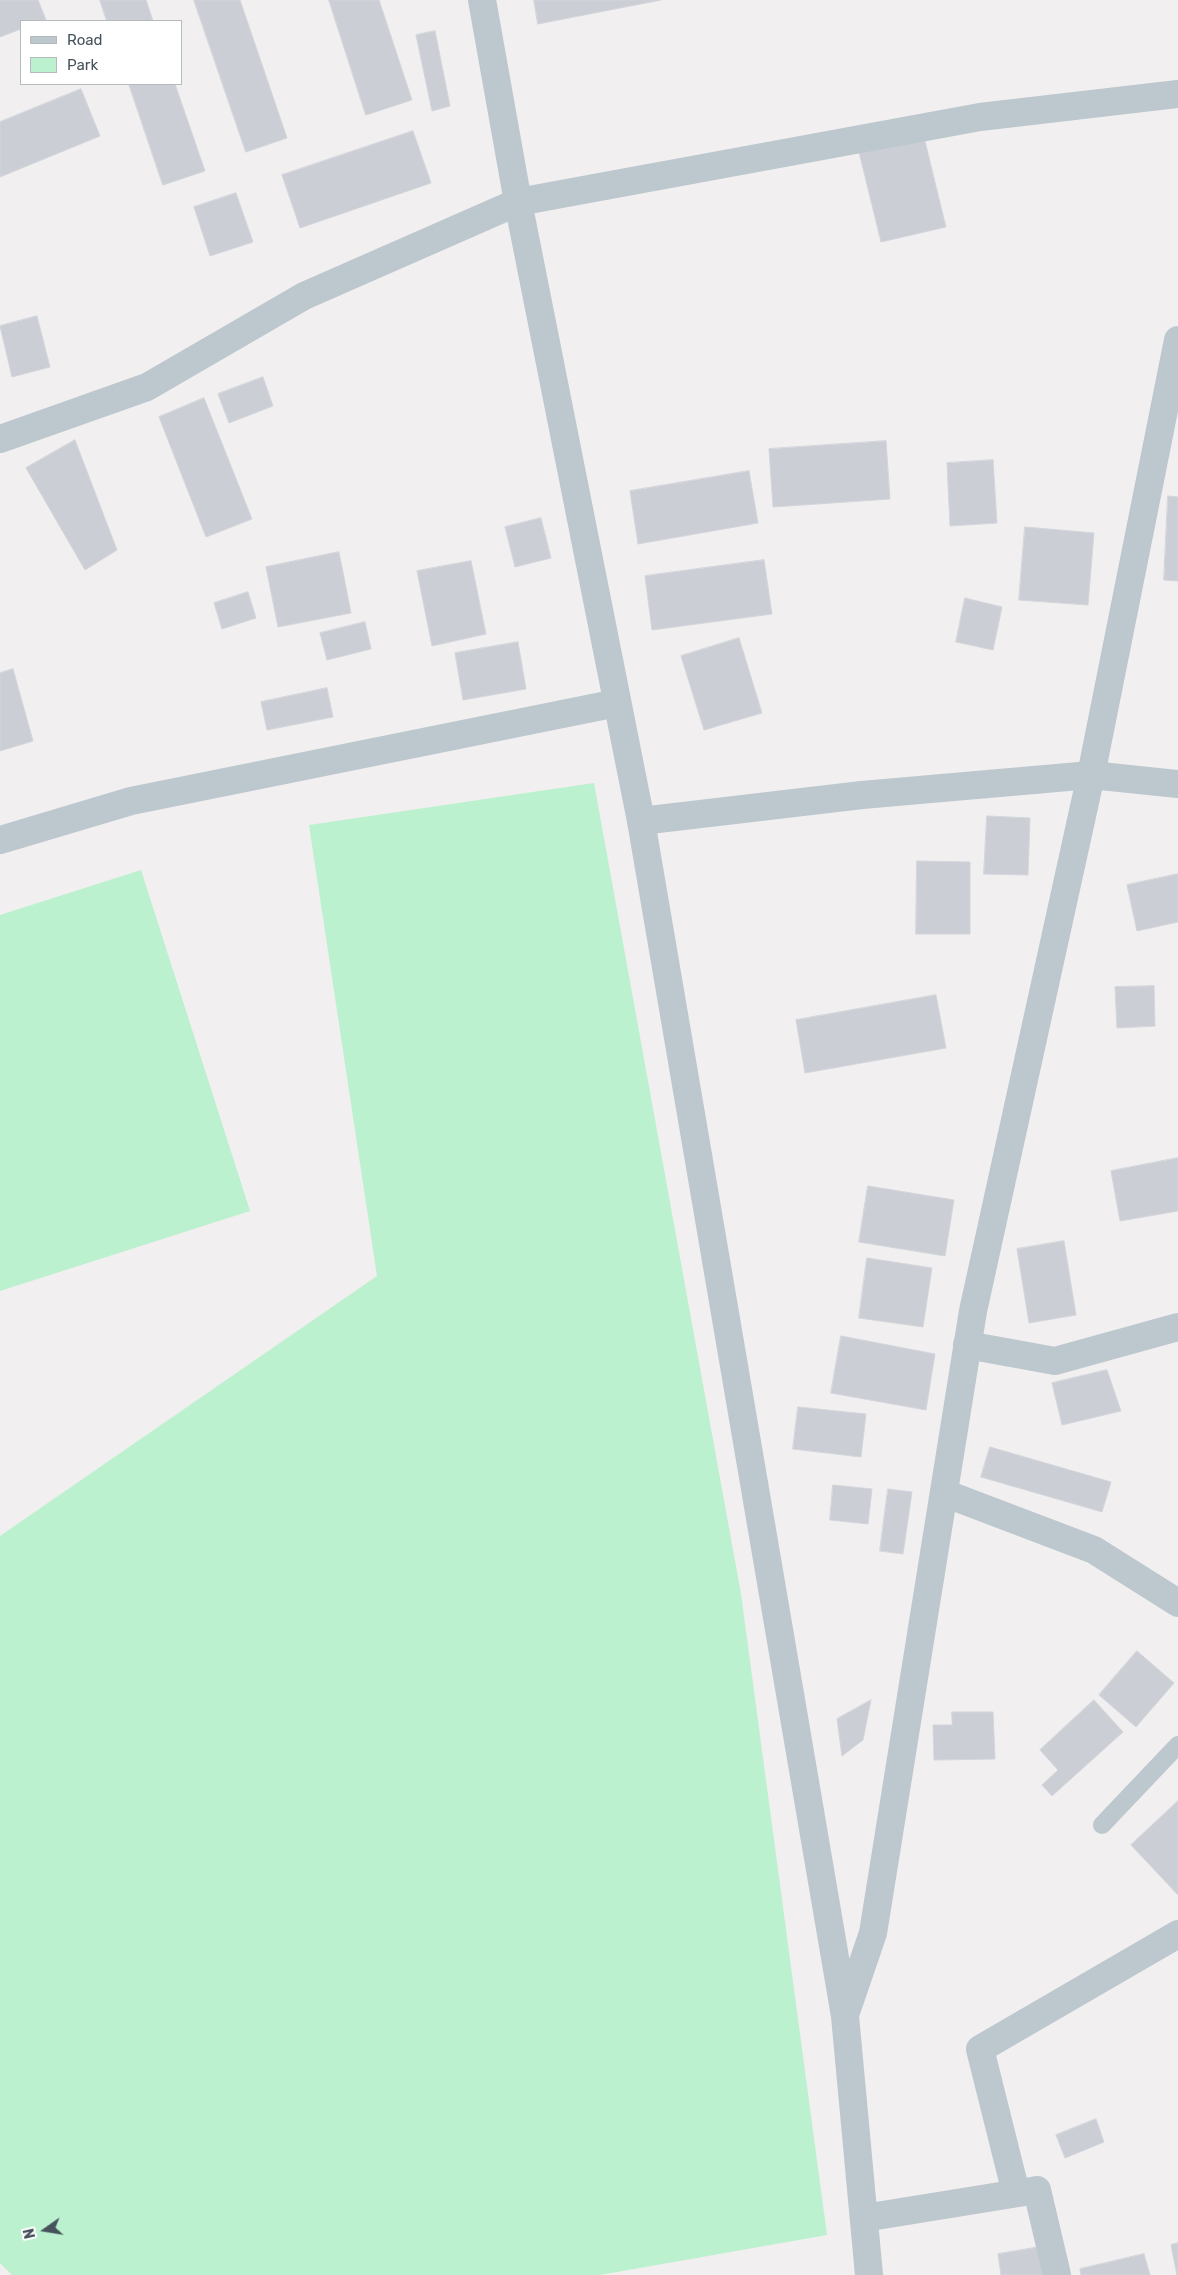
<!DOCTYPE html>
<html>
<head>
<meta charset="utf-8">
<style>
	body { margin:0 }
	#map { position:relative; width:1178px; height:2275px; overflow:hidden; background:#f1efef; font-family:Rubik,sans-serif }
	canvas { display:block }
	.legend { position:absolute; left:20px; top:20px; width:162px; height:65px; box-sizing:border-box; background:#fff; border:1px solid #b5babe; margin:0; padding:6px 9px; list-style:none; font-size:15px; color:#46535d }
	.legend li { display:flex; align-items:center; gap:10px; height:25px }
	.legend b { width:25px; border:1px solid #b5babe }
	.north { position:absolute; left:20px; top:2205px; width:50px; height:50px; -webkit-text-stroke:4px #fff; paint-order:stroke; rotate:257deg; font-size:14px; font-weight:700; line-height:20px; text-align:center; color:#46535d }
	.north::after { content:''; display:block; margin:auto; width:18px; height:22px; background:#46535d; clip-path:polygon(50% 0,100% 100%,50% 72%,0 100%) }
</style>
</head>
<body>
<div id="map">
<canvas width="1178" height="2275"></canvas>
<ul class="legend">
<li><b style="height:6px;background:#bcc7ce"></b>Road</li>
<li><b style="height:14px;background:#bbf1ce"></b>Park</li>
</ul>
<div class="north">N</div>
</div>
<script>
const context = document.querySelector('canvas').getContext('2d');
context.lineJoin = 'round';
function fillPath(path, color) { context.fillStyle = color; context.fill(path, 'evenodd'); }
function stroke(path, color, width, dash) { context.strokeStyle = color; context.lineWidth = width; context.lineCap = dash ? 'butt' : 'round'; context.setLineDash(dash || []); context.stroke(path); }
fillPath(new Path2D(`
	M594,783L741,1594L827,2235L600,2275H12L0,2263V1536L377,1276L309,825Z
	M141,870L250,1211L0,1291V915Z`), '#bbf1ce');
const building = new Path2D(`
	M0,0H38L46,20L21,21V29L0,37Z
	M100,0H146L153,21H107Z
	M194,0H240L287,138L246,152Z
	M329,0H379L412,100L366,115Z
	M534,0H661L538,24Z
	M435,31L450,106L432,111L416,35Z
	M129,84H175L205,171L163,185Z
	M81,89L100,136L0,177V122Z
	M413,131L431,183L300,228L282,175Z
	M923,133L946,227L881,242L858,148Z
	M236,193L253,242L210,256L194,207Z
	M37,316L50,367L12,377L0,326Z
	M263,377L273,406L229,423L218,394Z
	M204,398L252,519L206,537L159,417Z
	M75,440L117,550L85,570L26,468Z
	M886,441L890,499L773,507L769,449Z
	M993,460L997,523L950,526L947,463Z
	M749,471L758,523L638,544L630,491Z
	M1168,496L1178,497V581L1164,580Z
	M541,518L551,558L515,567L505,527Z
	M1025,527L1094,533L1088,605L1019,600Z
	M339,552L351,613L278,627L266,567Z
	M764,560L772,614L652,630L645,576Z
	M471,561L486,634L432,646L417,571Z
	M248,592L256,618L222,629L214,603Z
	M965,598L1002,607L993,650L956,642Z
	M365,622L371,649L327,660L320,633Z
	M739,638L762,713L704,730L681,656Z
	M518,642L526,689L463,700L455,653Z
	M13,669L33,741L0,751V673Z
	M327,688L333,717L267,730L261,702Z
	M987,816L1030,818L1028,875L984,874Z
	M917,861L970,862V934H916Z
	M1178,874V922L1137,931L1127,885Z
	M1154,986L1155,1026L1117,1028L1115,987Z
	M936,995L946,1048L805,1073L796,1020Z
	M1178,1158V1211L1120,1221L1111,1171Z
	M868,1186L954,1200L945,1256L859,1242Z
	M1064,1241L1076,1315L1029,1323L1017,1249Z
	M867,1258L932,1268L923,1327L859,1318Z
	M841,1336L935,1354L926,1410L831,1393Z
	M1107,1370L1121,1411L1062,1425L1052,1383Z
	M798,1407L866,1414L861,1457L793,1449Z
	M990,1447L1111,1482L1102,1512L981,1477Z
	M833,1485L872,1489L868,1524L830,1520Z
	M888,1489L912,1492L903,1554L880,1551Z
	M1137,1651L1174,1683L1136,1727L1099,1695Z
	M871,1700L863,1740L842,1756L837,1719Z
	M1094,1700L1123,1732L1052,1796L1042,1785L1058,1770L1040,1750Z
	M952,1712H993L995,1759L934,1760L933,1725H952Z
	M1178,1801V1895L1131,1845Z
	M1096,2119L1104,2142L1065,2158L1056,2135Z
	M1178,2243V2275H1177L1171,2245Z
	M1040,2247L1045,2275H1001L998,2254Z
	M1144,2254L1150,2275H1081L1080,2269Z`);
fillPath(building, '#cbced4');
stroke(building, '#d2d5db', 1);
stroke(new Path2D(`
	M1102,1825L1178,1745`), '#bcc7ce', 18);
stroke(new Path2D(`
	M0,439L147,387L304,296L518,202L980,117L1178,94
	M641,821L862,795L1091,775L1178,784
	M0,840L131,801L617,703
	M967,1345L1055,1361L1178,1327
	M944,1493L1094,1550L1178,1603
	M1016,2193L980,2049L1178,1934
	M864,2218L1037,2190L1057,2275`), '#bcc7ce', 28);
stroke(new Path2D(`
	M482,0L518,202L641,821L845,2016L869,2275
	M846,2012L873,1933L973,1311L1091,775L1178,340`), '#bcc7ce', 28);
</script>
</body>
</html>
